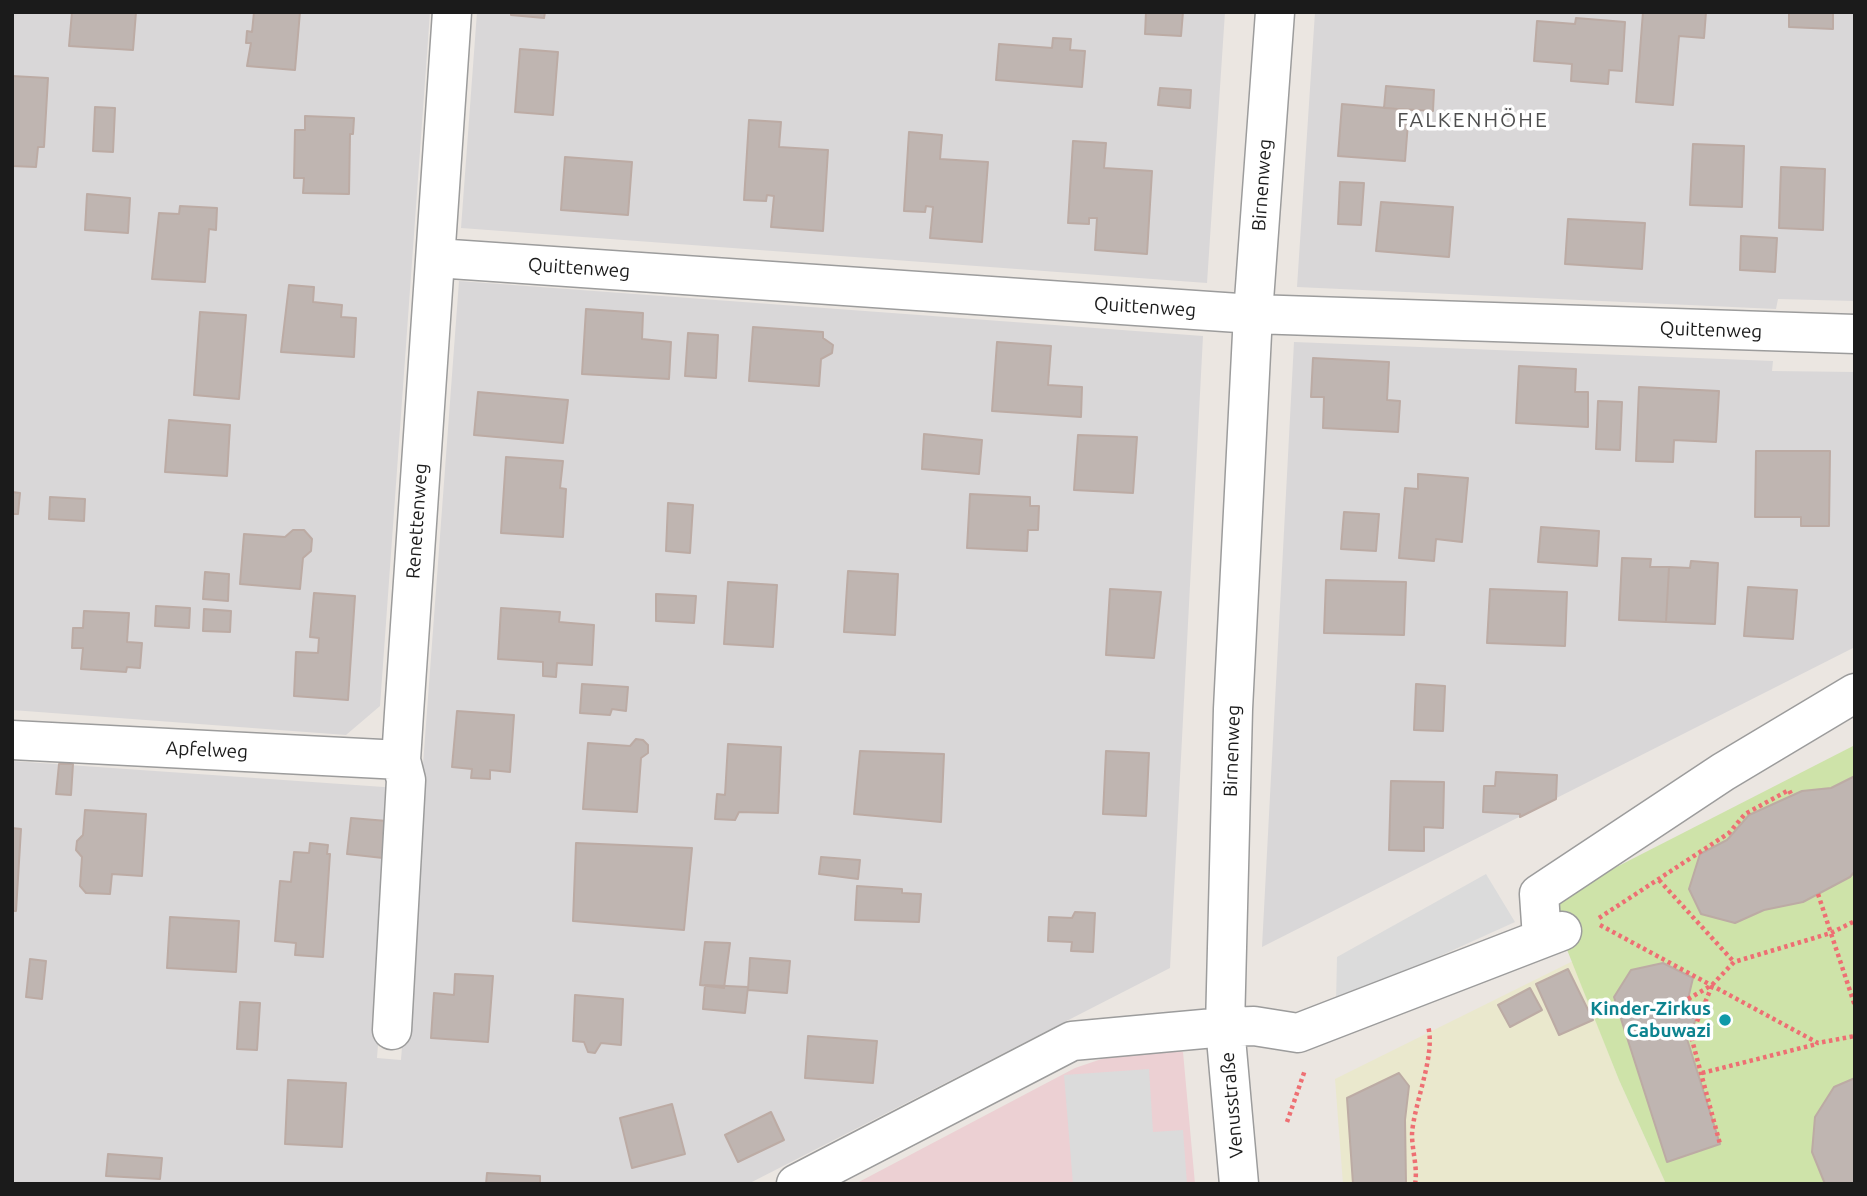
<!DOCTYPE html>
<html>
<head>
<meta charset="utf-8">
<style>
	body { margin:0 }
	#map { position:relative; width:1867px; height:1196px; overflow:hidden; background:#ebe6e1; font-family:Ubuntu,sans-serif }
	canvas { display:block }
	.frame { position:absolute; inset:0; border:14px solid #1b1b1b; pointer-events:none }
</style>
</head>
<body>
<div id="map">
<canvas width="1867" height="1196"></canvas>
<div class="frame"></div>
</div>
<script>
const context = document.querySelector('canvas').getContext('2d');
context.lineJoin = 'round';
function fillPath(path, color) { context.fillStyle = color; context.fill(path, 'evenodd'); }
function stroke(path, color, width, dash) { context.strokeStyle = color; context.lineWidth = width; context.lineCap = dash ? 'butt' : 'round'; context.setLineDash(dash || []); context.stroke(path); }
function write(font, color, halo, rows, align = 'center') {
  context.font = font + ' Ubuntu,sans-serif'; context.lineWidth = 7; context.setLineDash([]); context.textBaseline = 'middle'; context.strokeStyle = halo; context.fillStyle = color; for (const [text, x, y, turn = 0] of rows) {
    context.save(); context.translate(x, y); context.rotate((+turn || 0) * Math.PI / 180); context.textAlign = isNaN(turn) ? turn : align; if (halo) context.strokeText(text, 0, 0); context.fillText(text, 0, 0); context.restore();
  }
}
fillPath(new Path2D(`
	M12,12H430L380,706L346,735L12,710Z
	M477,12H1225L1207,283L461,228Z
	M1315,12H1855V301L1778,299L1776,309L1297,287Z
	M459,281L1203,336L1170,968L748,1184H12V761L398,788L377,1058L401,1060Z
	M1294,342L1773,361L1772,371L1855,372V647L1262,947Z`), '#d9d7d8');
fillPath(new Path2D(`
	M1163,1046L1183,1052L1195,1184H855L1075,1068L1131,1049Z`), '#ecd0d3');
fillPath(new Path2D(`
	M1573,961L1619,1080L1666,1184H1343L1335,1079Z`), '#eae8cd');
fillPath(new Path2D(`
	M1855,745V1184H1666L1619,1080L1548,902Z`), '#cee3a9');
fillPath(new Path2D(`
	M1486,874L1515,922L1336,1003L1337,957Z
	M1149,1069L1153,1132L1183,1130L1187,1184H1073L1064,1075Z`), '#dbdbdb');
const building = new Path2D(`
	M72,12H136L133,50L69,46Z
	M254,12H300L295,70L247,66L251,43H246L247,31L252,32Z
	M511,12H545L544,18L511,15Z
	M1146,12H1183L1181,36L1145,34Z
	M1643,12H1706L1704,38L1679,36L1673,105L1636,102Z
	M1789,12H1833V29L1789,27Z
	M1576,18L1625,22L1622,71L1609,70L1608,84L1571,81L1572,64L1534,61L1537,21L1575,24Z
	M1053,38L1071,39L1070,50L1085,51L1082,87L996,80L999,44L1052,48Z
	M520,49L558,52L553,115L515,112Z
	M12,76L48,78L44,147H38L36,167L12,166Z
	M1386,86L1434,90L1433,111L1384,108Z
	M1160,88L1191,90L1190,108L1158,105Z
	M1342,104L1409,110L1405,161L1338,156Z
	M95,107L115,108L113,152L93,151Z
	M305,116L354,118L353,134H350L349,194L303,193L304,178H294L295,130H305Z
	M749,120L781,122L779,147L828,150L823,231L771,227L774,196L767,195L766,201L744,200Z
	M909,132L942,135L940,159L988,162L982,242L930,238L933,207L926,206L925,212L904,211Z
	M1073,141L1106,143L1104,168L1152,171L1147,254L1095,250L1097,218H1089V224L1068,223Z
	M1693,144L1744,146L1742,207L1690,205Z
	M565,157L632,162L628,215L561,210Z
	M1781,167L1825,169L1823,230L1779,228Z
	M1340,182L1364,183L1361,225L1338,224Z
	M87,194L130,198L128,233L85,230Z
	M1381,202L1453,207L1449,257L1376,251Z
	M180,206L217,208L216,230L209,229L205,282L152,279L159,213L179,214Z
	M1568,219L1645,223L1642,269L1565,264Z
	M1741,236L1777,238L1775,272L1740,270Z
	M289,285L314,287L313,302L342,305L341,317L356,318L354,357L281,352Z
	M586,309L643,313L642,339L671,342L669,379L582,374Z
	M200,312L246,315L239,399L194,395Z
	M753,327L823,332V338L833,345L832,353L821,359L819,386L749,381Z
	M688,333L718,335L716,378L685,376Z
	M997,342L1051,346L1048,385L1082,387L1081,417L992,411Z
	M1313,358L1389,362L1387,400L1400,401L1398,432L1323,428L1324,397H1311Z
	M1519,366L1576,369L1575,392H1588V427L1516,423Z
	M1639,387L1719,391L1716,442L1674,440L1673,462L1636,461Z
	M478,392L568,400L563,443L474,435Z
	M1598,401L1622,402L1620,450L1596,449Z
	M169,420L230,425L227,476L165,472Z
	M924,434L982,440L979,474L922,469Z
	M1078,435L1137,437L1133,493L1074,490Z
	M1756,451H1830L1829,526H1801V517H1755Z
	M506,457L563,461L560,488L566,489L563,537L501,533Z
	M1418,474L1468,478L1462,542L1436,539L1434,561L1399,558L1405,488L1418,489Z
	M12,492L20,493L18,514H12Z
	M970,494L1030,497V506H1039L1038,530H1028L1027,551L967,548Z
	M50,497L85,499L84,521L49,519Z
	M668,503L693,505L690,553L666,551Z
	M1344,512L1379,514L1376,551L1341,549Z
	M1541,527L1599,531L1597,566L1538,562Z
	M293,530H304L312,539L311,551L303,558L300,589L240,584L244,534L285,537Z
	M1622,558L1651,559L1650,567H1669L1666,622L1619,620Z
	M1691,561L1718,563L1715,624L1666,622L1669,567L1690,568Z
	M848,571L898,574L895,635L844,632Z
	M205,572L229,574L228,601L203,599Z
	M1326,580L1406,582L1404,635L1324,633Z
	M728,582L777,585L773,647L724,644Z
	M1748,587L1797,590L1793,639L1744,636Z
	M1110,589L1161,592L1154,658L1106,655Z
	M1490,589L1567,592L1565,646L1487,643Z
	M314,593L355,596L348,700L294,696L296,652L318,653L319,638L310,637Z
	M656,594L696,596L694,623L656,621Z
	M156,606L190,608L189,628L155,626Z
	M501,608L560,612L559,622L594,625L592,665L557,663L556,677L543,676V662L498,659Z
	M204,609L231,611L230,632L203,631Z
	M84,611L129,613L127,642L142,643L140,668L127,667L126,672L81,669L83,648H72L73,628H83Z
	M582,684L628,687L626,711L612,709L610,715L580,713Z
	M1416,684L1445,686L1443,731L1414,730Z
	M457,711L514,715L510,772L490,770V779L471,778L472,769L452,767Z
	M636,739L643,740L648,745V753L641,758L637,812L583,809L588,743L630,746Z
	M728,744L781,747L778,813L739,812L735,820L715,819L717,794L725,795Z
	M860,751L944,754L941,822L854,814Z
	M1106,751L1149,753L1146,816L1103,814Z
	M59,764H73L71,795L56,794Z
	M1496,772L1557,775L1556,799L1520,817V814L1483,812L1484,786H1495Z
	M1855,776V871L1850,877L1803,902L1764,910L1735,923L1701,914L1689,889L1700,854L1727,840L1749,815L1802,791L1831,788Z
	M1391,781L1444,782L1443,828L1424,827V851L1389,850Z
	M85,810L146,814L142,876L112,874L110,894L86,893L80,886L82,857L76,850L77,841L83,835Z
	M351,818L387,821L383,858L347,854Z
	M12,828L21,829L16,911H12Z
	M310,843L328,845L327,854H330L323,957L295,955L296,943L275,941L280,881L291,882L294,852L309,853Z
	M576,843L692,848L684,930L573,921Z
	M821,857L860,860L858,879L819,874Z
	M857,886L902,889V893L921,894L919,922L855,920Z
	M1075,912L1095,913L1093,952L1071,951L1072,942L1048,941L1049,917L1072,918Z
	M170,917L239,921L236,972L167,968Z
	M705,942L730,943L724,988L700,985Z
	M750,958L790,961L787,993L748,990Z
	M30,959L46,961L42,999L26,997Z
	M1663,963L1693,978L1688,999L1700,1010L1687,1039L1720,1144L1667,1162L1614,997L1631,970Z
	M1568,969L1593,1020L1559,1035L1536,984Z
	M455,974L493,976L488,1042L431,1038L434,993L454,995Z
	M705,985L748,987L745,1013L703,1009Z
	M1530,988L1542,1010L1510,1027L1498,1005Z
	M575,995L623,999L621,1045L601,1043L595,1053L588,1052L584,1042L573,1041Z
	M240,1002L260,1003L257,1050L237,1049Z
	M808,1036L877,1041L873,1083L805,1078Z
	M1399,1073L1409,1086L1405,1120L1406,1184H1353L1347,1098Z
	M1855,1078V1184H1825L1812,1152L1815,1117L1834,1087Z
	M288,1080L346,1083L342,1147L285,1144Z
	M672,1104L685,1154L632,1168L620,1118Z
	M771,1112L784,1140L738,1162L725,1135Z
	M108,1154L162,1158L160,1179L106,1176Z
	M487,1173L540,1176V1184H486Z`);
fillPath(building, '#bfb5b1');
stroke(building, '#bcaba4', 2);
const minor = new Path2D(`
	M436,258L1253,314L1855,334
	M12,740L401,760
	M1542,938L1539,894L1723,772L1855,693
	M392,1030L406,780L401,760L404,713L452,12
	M796,1184L1072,1041L1225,1027L1254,1026L1298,1033L1562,931
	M1239,1184L1225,1027L1233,709L1253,314L1275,12`);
stroke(minor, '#9c9c9c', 41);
stroke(new Path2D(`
	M1659,880L1734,962
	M1818,894L1855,1006
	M1599,918L1729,833L1745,814L1789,790L1792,796
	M1600,925L1818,1043L1855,1036
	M1712,986L1691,1036L1720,1144
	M1688,999L1712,985L1734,962L1831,933L1855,921
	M1702,1073L1817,1044
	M1287,1122L1305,1070
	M1415,1184C1418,1168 1412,1151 1412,1134C1414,1103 1436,1055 1428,1026`), '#ee6f73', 4.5, [3.5, 3.5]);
stroke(minor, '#fff', 38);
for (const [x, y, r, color] of [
	[1725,1020,7,"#0f9aa8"]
]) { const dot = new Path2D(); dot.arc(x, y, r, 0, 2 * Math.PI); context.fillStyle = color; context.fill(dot); stroke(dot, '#fff', 2.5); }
write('19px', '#1b1b1b', '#fff', [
	["Birnenweg",1262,185,-86],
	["Quittenweg",579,268,4],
	["Quittenweg",1145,307,4],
	["Quittenweg",1711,330,2],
	["Renettenweg",417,521,-86],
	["Apfelweg",207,750,3],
	["Birnenweg",1232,751,-88],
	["Venusstraße",1232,1105,-95]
]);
write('bold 19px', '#0d838f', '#fff', [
	["Kinder-Zirkus",1711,1009],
	["Cabuwazi",1711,1031]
], 'right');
context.letterSpacing = '2px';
write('21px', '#4e4e4e', '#fff', [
	["FALKENHÖHE",1473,120]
]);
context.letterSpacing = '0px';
</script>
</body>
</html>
